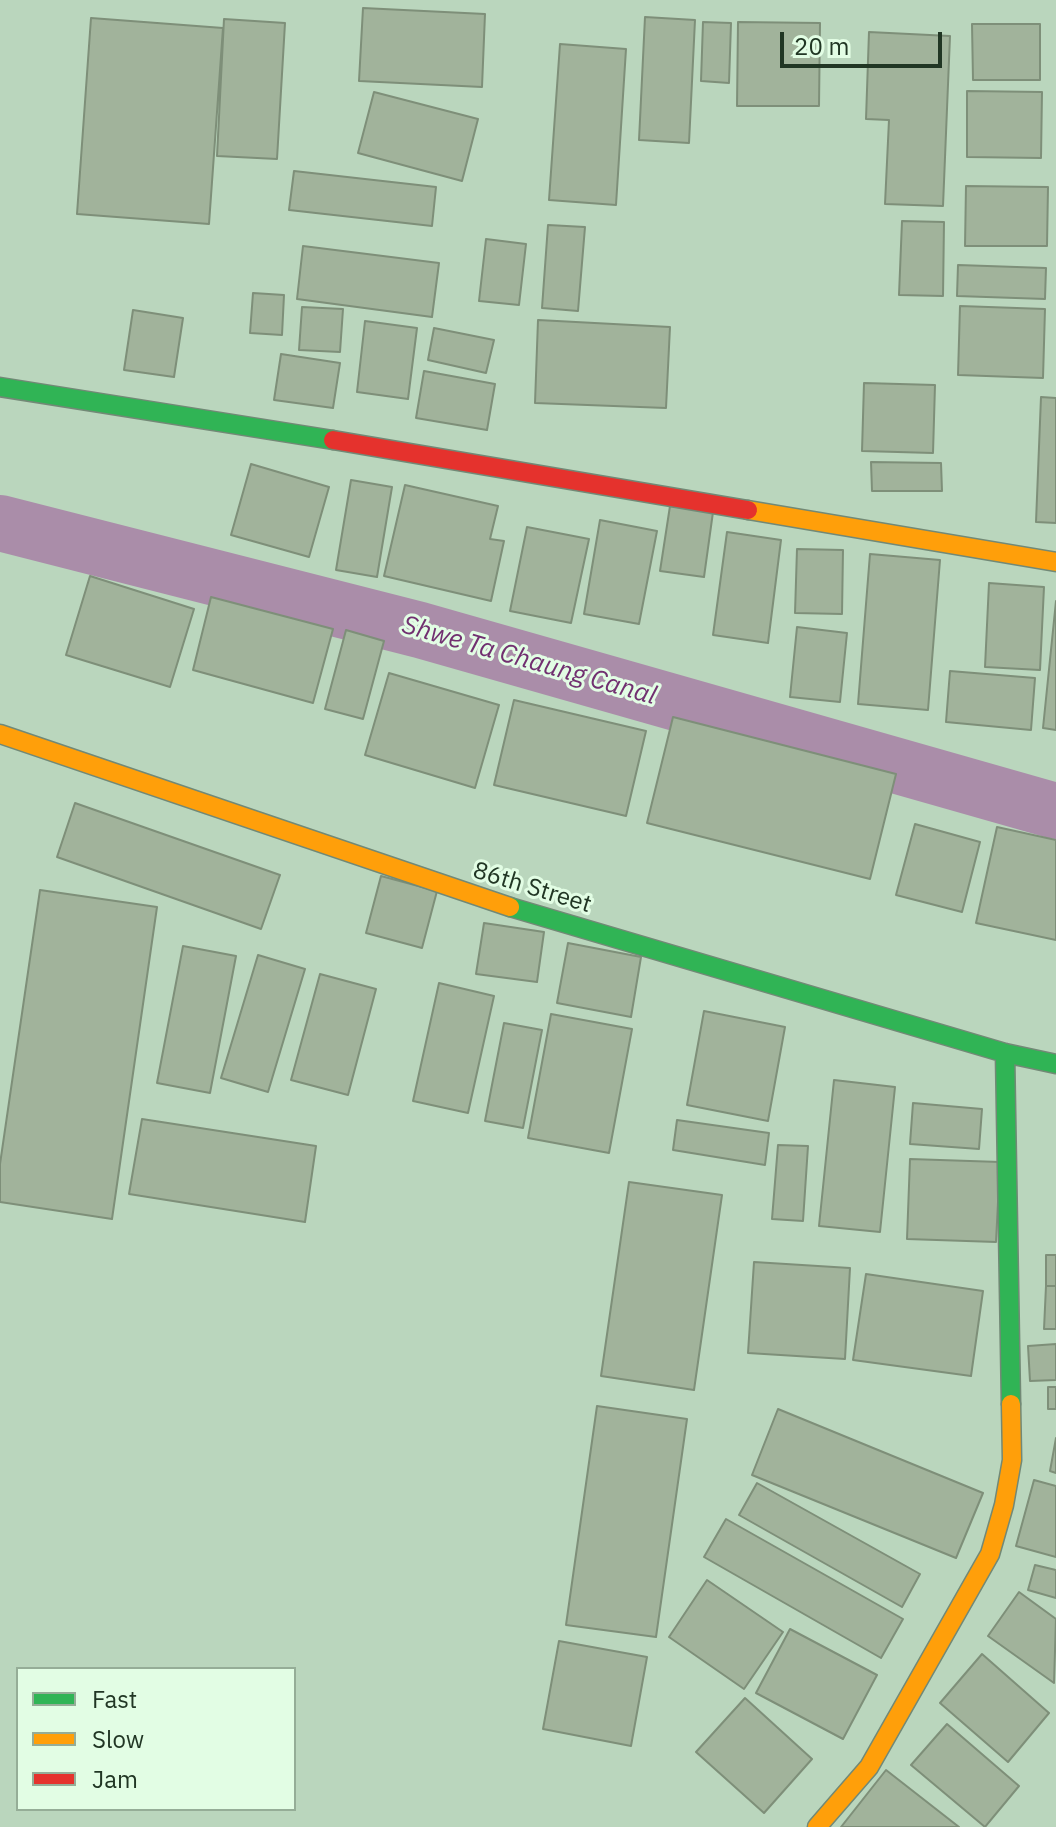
<!DOCTYPE html>
<html>
<head>
<meta charset="utf-8">
<style>
	body { margin:0 }
	#map { position:relative; width:1056px; height:1827px; overflow:hidden; background:#bad6bd; font-family:"IBM Plex Sans",sans-serif }
	canvas { display:block }
	.legend { position:absolute; left:16px; top:1667px; width:280px; height:144px; box-sizing:border-box; background:#e2fde4; border:2px solid #95ad97; margin:0; padding:10px 14px; list-style:none; font-size:24px; color:#213624 }
	.legend li { display:flex; align-items:center; gap:16px; height:40px }
	.legend b { width:40px; border:2px solid #95ad97 }
	.scale { position:absolute; left:780px; top:32px; width:162px; height:36px; box-sizing:border-box; border:4px solid #213624; border-top:0; padding-left:10px; font-size:24px; line-height:28px; white-space:nowrap; color:#213624; -webkit-text-stroke:6px #e2fde4; paint-order:stroke }
</style>
</head>
<body>
<div id="map">
<canvas width="1056" height="1827"></canvas>
<ul class="legend">
<li><b style="height:10px;background:#30b455"></b>Fast</li>
<li><b style="height:10px;background:#ff9f0a"></b>Slow</li>
<li><b style="height:10px;background:#e5322d"></b>Jam</li>
</ul>
<div class="scale">20 m</div>
</div>
<script>
const context = document.querySelector('canvas').getContext('2d');
context.lineJoin = 'round';
function stroke(path, color, width, dash) { context.strokeStyle = color; context.lineWidth = width; context.lineCap = dash ? 'butt' : 'round'; context.setLineDash(dash || []); context.stroke(path); }
function fillPath(path, color) { context.fillStyle = color; context.fill(path, 'evenodd'); }
function write(font, color, halo, rows, align = 'center') {
  context.font = font + ' "IBM Plex Sans",sans-serif'; context.lineWidth = 6; context.setLineDash([]); context.textBaseline = 'middle'; context.strokeStyle = halo; context.fillStyle = color; for (const [text, x, y, turn = 0] of rows) {
    context.save(); context.translate(x, y); context.rotate((+turn || 0) * Math.PI / 180); context.textAlign = isNaN(turn) ? turn : align; if (halo) context.strokeText(text, 0, 0); context.fillText(text, 0, 0); context.restore();
  }
}
stroke(new Path2D(`
	M0,523L420,630L1056,811`), '#aa8da9', 56);
const building = new Path2D(`
	M363,8L485,14L482,87L359,81Z
	M645,17L695,20L689,143L639,140Z
	M91,18L223,28L209,224L77,214Z
	M224,19L285,23L277,159L217,156Z
	M703,22L731,23L729,83L701,81Z
	M738,22L820,23L819,106H737Z
	M972,24H1040V80H973Z
	M869,32L950,36L943,206L885,204L889,120L866,119Z
	M560,44L626,49L616,205L549,200Z
	M967,91L1042,92L1041,158L967,157Z
	M374,92L478,119L462,181L358,153Z
	M294,171L436,187L432,226L289,210Z
	M966,186L1048,187L1047,246H965Z
	M902,221L944,222L943,296L899,295Z
	M548,225L585,227L578,311L542,308Z
	M486,239L526,244L519,305L479,301Z
	M303,246L439,263L432,317L297,299Z
	M958,265L1046,268L1045,299L957,296Z
	M253,293L284,295L282,335L250,333Z
	M960,306L1045,309L1043,378L958,375Z
	M302,307L343,309L340,352L299,350Z
	M133,310L183,318L174,377L124,370Z
	M538,320L670,327L666,408L535,403Z
	M365,321L417,328L408,399L357,392Z
	M434,328L494,340L486,373L428,360Z
	M281,354L340,363L333,408L274,400Z
	M424,371L495,384L487,430L416,418Z
	M864,383L935,385L933,453L862,451Z
	M1041,397L1056,398V523L1036,522Z
	M871,462L941,463L942,491H872Z
	M251,464L329,487L309,557L231,535Z
	M351,480L392,487L377,577L336,570Z
	M405,485L498,506L490,539L504,541L491,601L384,576Z
	M670,506L713,512L704,577L660,571Z
	M600,520L657,531L639,624L584,614Z
	M527,527L589,539L571,623L510,611Z
	M727,532L781,540L768,643L713,635Z
	M797,549L843,550L842,614L795,613Z
	M870,554L940,560L928,710L858,704Z
	M90,576L194,609L170,687L66,655Z
	M989,583L1044,587L1040,670L985,667Z
	M211,597L333,629L313,703L193,670Z
	M1056,601V730L1043,728Z
	M797,627L847,633L840,702L790,697Z
	M346,630L384,641L363,719L325,709Z
	M950,671L1035,678L1031,730L946,722Z
	M389,673L499,705L475,788L365,755Z
	M514,700L646,731L626,816L494,785Z
	M673,717L896,774L870,879L647,823Z
	M75,803L280,875L261,929L57,857Z
	M915,824L980,842L962,912L896,895Z
	M997,827L1056,840V940L976,923Z
	M381,876L437,891L422,948L366,933Z
	M40,890L157,907L112,1219L0,1202V1164Z
	M484,923L544,932L537,982L476,974Z
	M568,943L641,957L631,1017L557,1003Z
	M183,946L236,956L210,1093L157,1083Z
	M258,955L305,969L268,1092L221,1078Z
	M320,974L376,989L348,1095L291,1080Z
	M439,983L494,996L468,1113L413,1101Z
	M704,1011L785,1027L768,1121L687,1105Z
	M551,1014L632,1029L609,1153L528,1138Z
	M504,1023L542,1030L523,1128L485,1121Z
	M834,1080L895,1087L880,1232L819,1226Z
	M913,1103L982,1109L979,1149L910,1144Z
	M142,1119L316,1146L305,1222L129,1194Z
	M677,1120L769,1133L765,1165L673,1150Z
	M778,1145L808,1146L803,1221L772,1219Z
	M910,1159L1000,1162L996,1242L907,1239Z
	M629,1182L722,1195L694,1390L601,1376Z
	M1046,1255H1056V1286H1046Z
	M754,1262L850,1268L845,1359L748,1353Z
	M866,1274L983,1291L971,1376L853,1360Z
	M1046,1286H1056V1329H1044Z
	M1056,1344V1380L1030,1381L1028,1346Z
	M1048,1387H1056V1409H1048Z
	M597,1406L687,1419L656,1637L566,1625Z
	M778,1409L983,1493L956,1558L752,1475Z
	M1056,1438V1473L1050,1471Z
	M1034,1480L1056,1486V1557L1016,1546Z
	M757,1483L920,1574L902,1607L739,1515Z
	M726,1519L903,1619L881,1658L704,1557Z
	M1035,1565L1056,1570V1598L1028,1590Z
	M707,1580L783,1632L744,1689L669,1637Z
	M1019,1592L1056,1619L1054,1683L988,1636Z
	M790,1629L877,1675L843,1739L756,1693Z
	M559,1641L647,1657L631,1746L543,1729Z
	M982,1654L1049,1713L1008,1762L940,1703Z
	M745,1698L812,1759L764,1813L696,1752Z
	M947,1724L1019,1786L985,1827L911,1765Z
	M886,1770L959,1827H841Z`);
fillPath(building, '#a1b39b');
stroke(building, '#7e8f79', 2);
const fast = new Path2D(`
	M0,387L333,440
	M510,907L1005,1053L1056,1064
	M1005,1053L1011,1404`);
const slow = new Path2D(`
	M748,510L1056,562
	M0,734L510,907
	M817,1827L869,1767L990,1554L1004,1505L1012,1460L1011,1404`);
const jam = new Path2D(`
	M333,440L748,510`);
stroke(fast, '#728976', 21);
stroke(slow, '#728976', 21);
stroke(jam, '#728976', 21);
stroke(fast, '#30b455', 18);
stroke(slow, '#ff9f0a', 18);
stroke(jam, '#e5322d', 18);
write('24px', '#213624', '#e2fde4', [
	["86th Street",532,888,17]
]);
write('italic 26px', '#713070', '#e2fde4', [
	["Shwe Ta Chaung Canal",529,661,16]
]);
</script>
</body>
</html>
